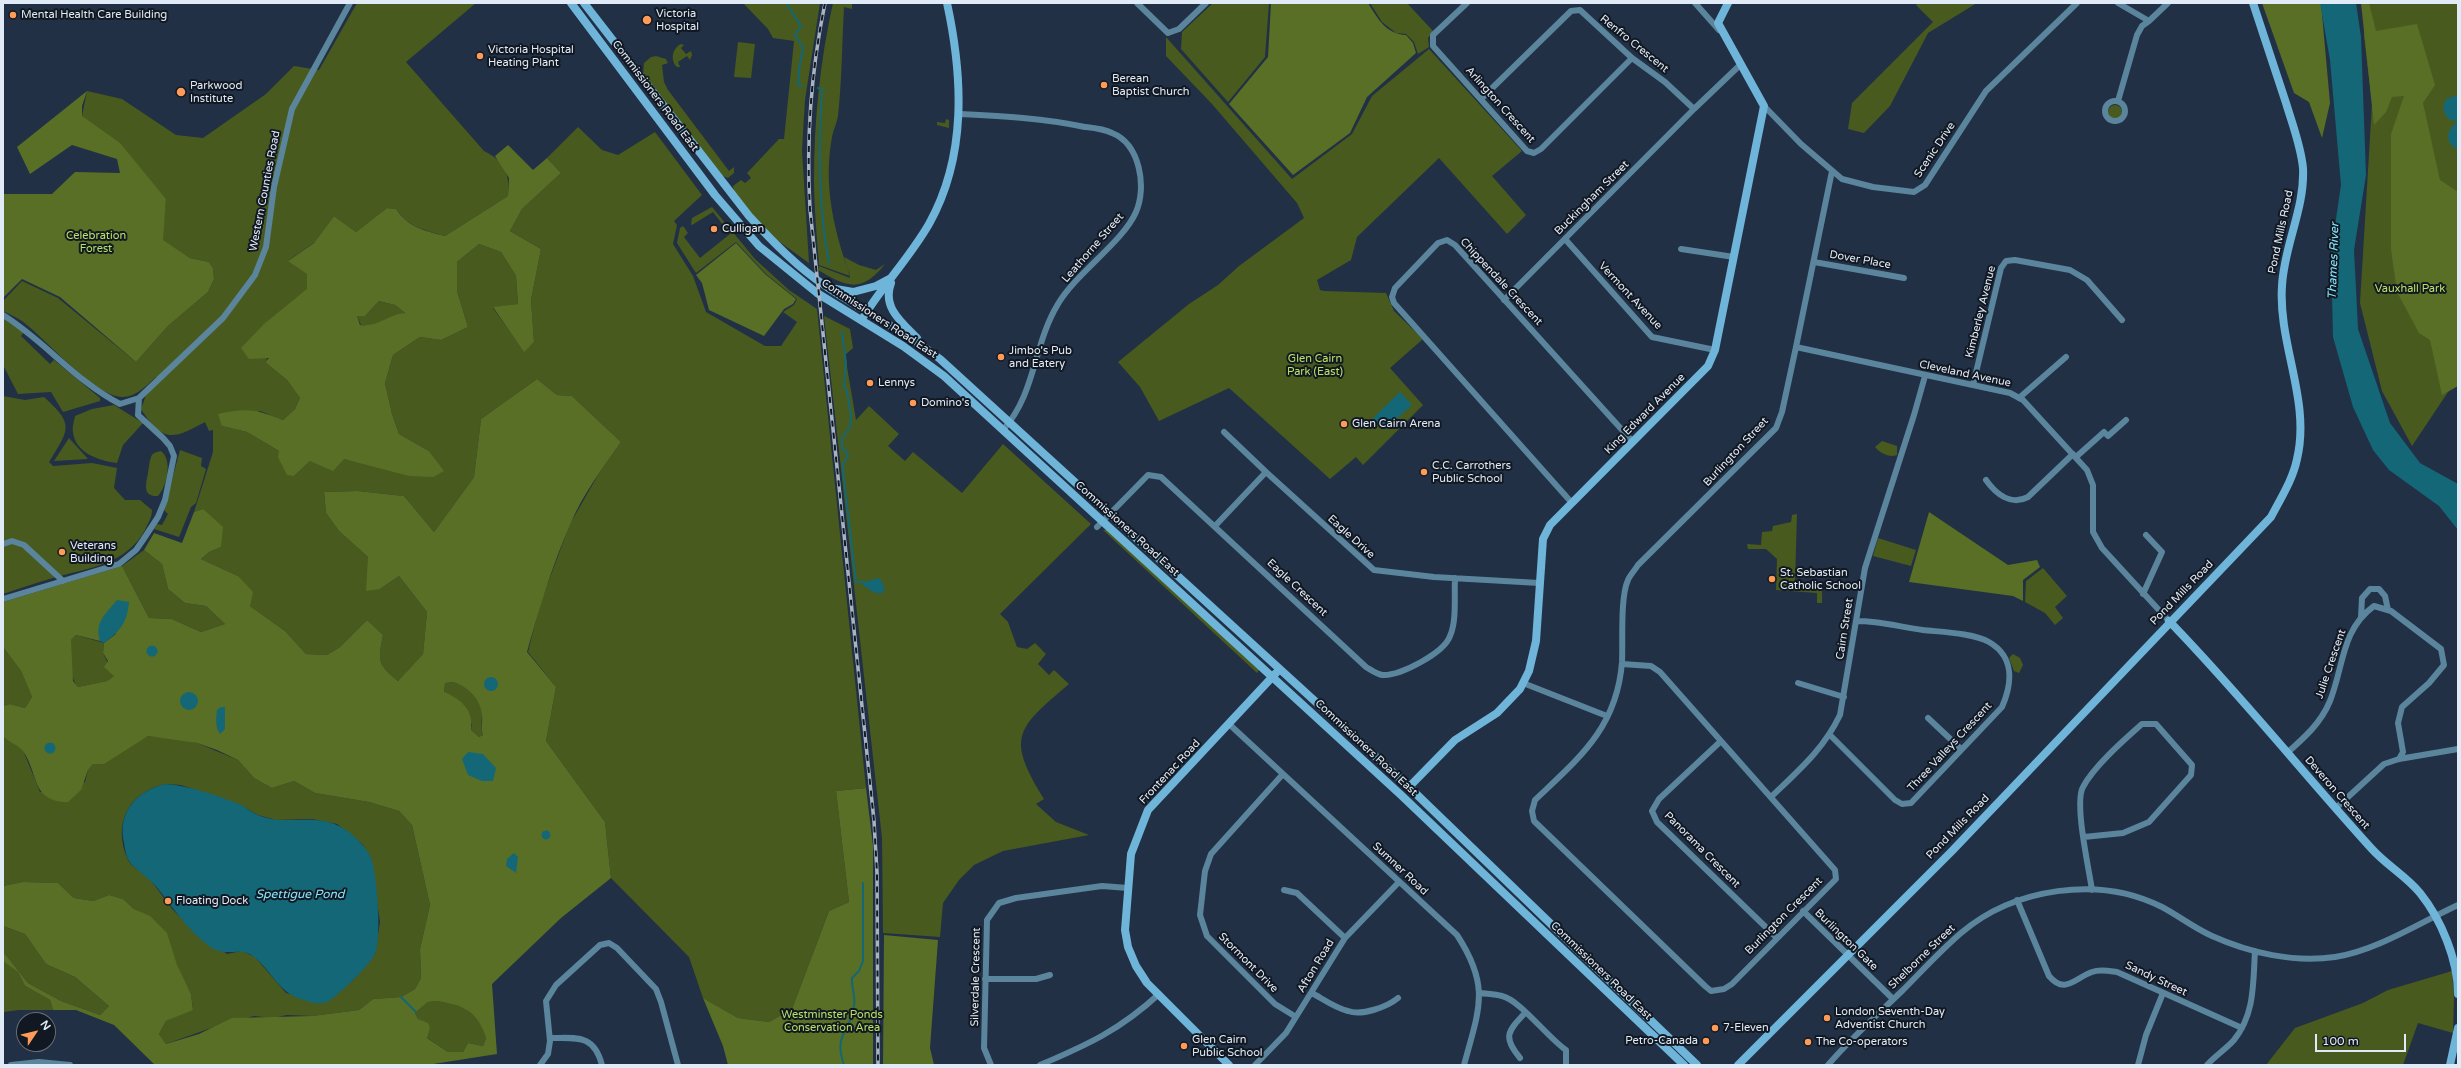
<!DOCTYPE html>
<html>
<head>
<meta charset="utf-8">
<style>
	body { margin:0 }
	#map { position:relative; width:2461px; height:1068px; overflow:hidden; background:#213045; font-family:"Varela Round",sans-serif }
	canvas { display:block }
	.frame { position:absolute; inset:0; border:4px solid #e1ebf8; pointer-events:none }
	.north { position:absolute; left:16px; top:1012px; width:40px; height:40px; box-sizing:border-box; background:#111821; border:1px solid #646c77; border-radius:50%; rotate:55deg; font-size:11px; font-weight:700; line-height:16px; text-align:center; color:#e1ebf8 }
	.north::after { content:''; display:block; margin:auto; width:14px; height:18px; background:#fe9b58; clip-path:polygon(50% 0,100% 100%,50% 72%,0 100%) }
	.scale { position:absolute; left:2315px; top:1034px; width:91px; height:18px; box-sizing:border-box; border:2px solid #e1ebf8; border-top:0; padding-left:5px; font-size:12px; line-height:14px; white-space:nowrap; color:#e1ebf8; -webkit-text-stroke:3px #111821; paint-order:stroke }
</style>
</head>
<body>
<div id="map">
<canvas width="2461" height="1068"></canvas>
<div class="frame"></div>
<div class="north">N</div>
<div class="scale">100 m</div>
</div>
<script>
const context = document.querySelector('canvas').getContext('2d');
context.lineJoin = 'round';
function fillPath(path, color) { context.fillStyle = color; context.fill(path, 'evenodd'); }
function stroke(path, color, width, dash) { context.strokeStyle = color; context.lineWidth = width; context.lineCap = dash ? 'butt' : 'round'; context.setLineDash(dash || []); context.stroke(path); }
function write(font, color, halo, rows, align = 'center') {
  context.font = font + ' "Varela Round",sans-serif'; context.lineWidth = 4; context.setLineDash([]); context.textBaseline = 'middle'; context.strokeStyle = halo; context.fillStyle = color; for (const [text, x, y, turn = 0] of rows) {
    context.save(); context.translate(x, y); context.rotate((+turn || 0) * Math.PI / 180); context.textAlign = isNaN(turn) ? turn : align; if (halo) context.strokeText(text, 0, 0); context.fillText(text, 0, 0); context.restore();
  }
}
fillPath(new Path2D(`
	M357,3H476L406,62L484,151C505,161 510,174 508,196L445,236C425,230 409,228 396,209L387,208L356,232L334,216L315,242L289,260L308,274L307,289L265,362L287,380L300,398L295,409L283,420L260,411L222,426L247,432L279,451L294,476L310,461L344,459L434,477L443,471L429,451L399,434L392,414L385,383L393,355L420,337L441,340L468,327L457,291V262L479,244L501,252L516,276L518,304L493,308L524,351L534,342L531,300L541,249L510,231L522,209L561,173L547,158L578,127L602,150L618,155L655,132L702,195L674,221L677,225L673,244L693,276L706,312L765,346H781L797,322L783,312L794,305L797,299L766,274L736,242L696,273L677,243L680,228L683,226L688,233L684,237L700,258L730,234L713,212L692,225L691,224L692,218L712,207L755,259L789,290L817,309L866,788L836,791L849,902L829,911L792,1009L769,1022L738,1018L703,998L689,957L611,878L605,822L546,741L556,687L528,652L540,604L570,524L598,475L621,442L572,396L557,395L537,379L481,419L474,477L434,532L404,496L358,491L324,492L326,513L339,531L368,557L380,589L399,576L427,612L423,654L398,681C377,664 378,661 383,635L367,620L340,647L327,655L306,654L285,631L250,606L238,576L201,559L209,552L221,547L203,509L194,512L213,452V430L209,431L205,422C174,439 163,444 141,409L146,395L161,380L156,377C147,385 136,397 123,397C96,398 45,338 22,321C16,317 9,314 3,311V301L22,281L58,298L136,362L168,326L208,292L214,279L213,268L209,262L190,258L162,240L166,199L82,116L87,91L122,99L176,135L203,138L266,94L294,66L319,70Z
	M743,3H820L805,100L802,150L809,263L767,233L734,193L733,186L741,180L745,183L751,178L747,173L779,139H784L794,41L773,38L768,29Z
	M833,3H852V9L844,7C842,43 842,80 838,116C837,123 833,130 832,137C823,186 834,230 850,276L819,265C817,237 814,208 814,180C814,121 820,61 833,3Z
	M1213,3H1269L1265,57L1228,102L1181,49L1182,32Z
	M1370,3H1407L1433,31L1428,38L1429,47L1418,54L1414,42L1406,34L1396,33L1382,22Z
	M1918,3H1977L1928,33L1890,106L1864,133L1848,129L1852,103L1933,22L1916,5Z
	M2365,3H2458V377L2412,446L2382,391L2360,303L2372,104L2364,36Z
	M1166,37L1292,179L1352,134L1372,96L1429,49L1522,151L1492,176L1526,215L1507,234L1439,158L1357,237L1351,260L1317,280L1320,290L1324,291L1386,293L1394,311L1423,339L1390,368L1423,405L1363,465L1356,457L1330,479L1229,388L1159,421L1140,387L1118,362L1189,304L1218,285L1239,266L1304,218L1297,203L1212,104L1166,56Z
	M738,42L755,44L751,78L734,77Z
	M681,44L684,45L681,48L686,54L691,51L692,55L690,60L687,56L678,62L680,67H677C670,61 672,48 681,44Z
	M656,56L666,59L668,63L662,65L664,82L668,90L729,171L734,167V173L728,178L720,175L643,75L644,63L651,57Z
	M2108 112a7 7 0 1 1 14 0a7 7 0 1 1-14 0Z
	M946,119L949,120V128L937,125V122L945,123Z
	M844,257L859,265L876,270L885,264C861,294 847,287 818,270L819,266L850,278Z
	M379,301L395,305L405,313L379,325H361L357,316H365Z
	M824,316L850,329L853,348L845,355L856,420L869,406L899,434L888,446L905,461L913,452L962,493L1003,444L1091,524L1000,614L1008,622L1017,647L1027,649L1035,643L1046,654L1038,664L1049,675L1054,670L1069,684C1016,729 1006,737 1044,799L1036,804L1056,822L1089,835L1003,851L974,865L959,880L943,903L940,937L883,933L882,838Z
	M3,318L24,332L21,336L50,364L54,360L100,398V401L63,412L51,392L18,394L3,365Z
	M3,396L25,400L44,397C75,425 69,429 49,462L53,466L92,463L117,468L114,488L125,500H140L152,510C152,518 148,523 145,530C126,565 87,568 53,578C36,583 20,588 3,594Z
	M114,405L143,423L123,445L117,463C100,461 75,453 73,432C72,427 74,421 75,416L92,409Z
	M69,438L88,459L54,461Z
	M1882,441L1897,446V455C1889,458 1880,453 1875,447Z
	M180,450L202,458L201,466L206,469L196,503L191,507L179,537L154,529L157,524L162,525L168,514L164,510Z
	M161,451C173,460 167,486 158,496C142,497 146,484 148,473C149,468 149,462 151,457C153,452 157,452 161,451Z
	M1797,514L1795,582L1805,583V587L1822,586V603H1817V593L1776,590L1777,559L1766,549H1748L1747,544L1761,545L1762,532L1772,531L1773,526L1791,522L1792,515Z
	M1103,530H1108L1259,670L1257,673Z
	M1878,538L1916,550L1911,566L1873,556Z
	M144,550L162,564L168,589L185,603L206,606L225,624L201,632L172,619L149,618L122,566Z
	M2043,568L2067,596L2055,607L2063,618L2055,625L2045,613L2025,602L2026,581Z
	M76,635L104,643L103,653L114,676L107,681L78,687C68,675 71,655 71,640Z
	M3,647L21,671L32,697L25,708L10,704L3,706Z
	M2013,654L2020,658L2023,665L2019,673L2014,671L2009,658Z
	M453,682C468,687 482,699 482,716C482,724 480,727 483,735L479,737L471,730L472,724L444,692L445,683Z
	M3,736L23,750L40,792L85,782L88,770L93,764L148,736L171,738L197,743L238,760L254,778L272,788L294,781L315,793L369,802L399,811L412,825L430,905L420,949L421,978L415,989L401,997L373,999L359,1010L312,1016L287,1015L273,1018L254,1016L214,1027L166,1044L159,1034L166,1021L193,1009L191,994L150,917L134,909L123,899L109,895L93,901L74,898L58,883L23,882L3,886ZM166,784L181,785L202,792L240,805L258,815L276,820L312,819L337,824L362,844L370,856L380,922L375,954L353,980L326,1002L286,993L255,957L242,951L227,954C210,941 192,928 177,914C166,903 159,889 148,878C143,873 131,866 128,860C112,824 128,792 166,784Z
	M3,926L25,934L46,964L75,977L109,1006L100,1015L61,1001L28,983L5,954L3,955Z
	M4,960L18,972L25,986L50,1000L53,1010H19L3,1012Z
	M2452,971L2454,998L2453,1033L2418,1023L2403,1065H2266L2295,1028L2363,1003L2388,990Z
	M437,1001C465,1006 477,1010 486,1038L483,1046L468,1043L463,1052H448L426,1037L430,1028L418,1019L415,1013L428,1002Z`), '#485a1d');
fillPath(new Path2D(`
	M1271,3H1368C1378,19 1386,34 1406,35L1413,43L1416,53L1367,97L1350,133L1293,175L1229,104L1268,57Z
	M2262,3H2321L2330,103L2322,138L2309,102L2294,93Z
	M2361,3H2369L2376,31L2417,24L2435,85L2423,103L2440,180L2458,192V386L2442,395L2430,340L2419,333L2397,292L2391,249V134L2404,96L2392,97L2386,112L2374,125Z
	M87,91L82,106V116L120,143L166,199L163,240L190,258L209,262L213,268L214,279L208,292L168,326L136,362L60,297L22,279L3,298V194H52L75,172L120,173L117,159L72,145L30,174L17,147Z
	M508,145L533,170L547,158L561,173L522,209L510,231L541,249L531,300L534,342L524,352L493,307L518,304L516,276L501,252L479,244L457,262V291L468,327L441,340L420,337L393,355L385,383L392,414L399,434L429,451L444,471L434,477L409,476L344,459L333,471L310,461L294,476L287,475L278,457L279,451L247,432L222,426L218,414C248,408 254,409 283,420L295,409L300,398L287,380L265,362L269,358L249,359L241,348L264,324L307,289V274L288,261L314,243L334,216L356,232L387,208L396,209C409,228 425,231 445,236L508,196L509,178L495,156ZM379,301L395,305L405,313C386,315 380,327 360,325L357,316H365Z
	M736,243L765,274L796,299L793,304L784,309L764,336L709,310L702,283L696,275Z
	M537,379L557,395L572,396L621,442C603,468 582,495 570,525C552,566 539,609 527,652L556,687L546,741L605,822L611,878L561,918L492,984L497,1054L427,1065H155L114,1025L76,1010H53L50,1000L25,986L18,972L3,961V955L5,954L28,983L61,1001L100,1015L109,1006L75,977L46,964L25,934L3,926V886L23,882L58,883L74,898L93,901L109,895L123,899L134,909L150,916L167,933L177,965L191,994L193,1010L166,1021L159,1034L166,1044L199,1034L232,1018L312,1016L359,1010L373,999L401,997L415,989L421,978L420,949L430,905L412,825L399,811L369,802L315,793L294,781L272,788L254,778L238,760L217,750L197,743L148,736L104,764H93L88,770L81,790L68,802C31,802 39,774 23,751C18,745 8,742 3,736V706L10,704L25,708L32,697L21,671L3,647V602L122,566L149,618L172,619L201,632L225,624L206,606L185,603L168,589L162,564L144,550L154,533L182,543L194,512L203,509L223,527L221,547L209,552L201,559L238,576L253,592L250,606L285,631L306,654L327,655L340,647L367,620L383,635C378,661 377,664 398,681L423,654L427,612L399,576L380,589L366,591L368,557L339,531L326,513L324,492L358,491L404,496L434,532L474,477L481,419ZM117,633L104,643L103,653L108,661L104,667L114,676L107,681L78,687L73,681L71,640L76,635L100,641ZM453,682C468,687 481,699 482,716C483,723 480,727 483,735L479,737L471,730C474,710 461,699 444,692L445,683ZM437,1001C465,1006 477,1011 486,1038L483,1046L468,1043L463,1052H448L427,1038L430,1028L428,1023L418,1019L415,1013L428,1002Z
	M1929,512L2008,565L2037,560L2040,567L2023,580V601L2013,596L1909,582Z
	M866,788L873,846V1065H728L723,1046L703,998L738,1018L769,1022L792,1009L829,911L849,902L836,791Z
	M884,935L938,940L930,1048L934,1065H883Z`), '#596f25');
fillPath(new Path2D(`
	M2320,3H2356L2361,37L2366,175L2354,250L2358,329L2390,423L2420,463L2458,484V530L2439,506L2389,470L2373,450L2353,407L2333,337L2331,253L2341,185L2330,60Z
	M2458,95V122L2448,119L2443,109L2446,99Z
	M2458,122V149C2444,144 2446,128 2458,122Z
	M1400,392L1412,405L1384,430L1373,418Z
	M880,578L885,589L881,594L873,592L863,585V582Z
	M117,600L129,602C127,623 121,630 104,643L100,641C94,622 106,614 117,600Z
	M146.5 651a5.5 5.5 0 1 1 11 0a5.5 5.5 0 1 1-11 0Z
	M484 684a7 7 0 1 1 14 0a7 7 0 1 1-14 0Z
	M180 701a9 9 0 1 1 18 0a9 9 0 1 1-18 0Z
	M221,707H225V729L220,734C215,727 216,719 217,710Z
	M44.5 748a5.5 5.5 0 1 1 11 0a5.5 5.5 0 1 1-11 0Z
	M468,752L483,754L496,768L493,781H482L468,775L462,759Z
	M166,784C190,786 216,795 239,804C246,807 252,813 258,815C289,828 318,809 349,832C357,839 367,848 371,858C377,873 382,940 375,954C370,965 337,997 327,1002C319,1005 309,1002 301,999C279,993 271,970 254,957C239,945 227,959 209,946C188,931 174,909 159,890C152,880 133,868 129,861C126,857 125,848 124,843C117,812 137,790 166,784Z
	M541.5 835a4.5 4.5 0 1 1 9 0a4.5 4.5 0 1 1-9 0Z
	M514,853L518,857L516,873L506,866L507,859Z`), '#146777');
stroke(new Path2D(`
	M786,3L801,26L795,35L803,48L799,69L798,85L802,86
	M818,88L822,89C818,147 818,205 829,263
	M842,332L846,363L844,386L847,391L851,416L850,427L842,438V449L846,451L848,456L843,464L844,480L856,582H863
	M401,997L416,1012
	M844,1065C833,1033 850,1034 854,1006C856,996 851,988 852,978L859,971L863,961V883`), '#146777', 2);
stroke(new Path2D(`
	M1137,3L1168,33L1179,29L1206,3
	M1467,3L1433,35V46L1527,151L1534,153L1541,149L1632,58
	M1695,3L1719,30
	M2118,3L2149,21L2168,3
	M1481,99L1571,11L1580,10L1632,58L1665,82L1694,109L1740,65
	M2105 111a10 10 0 1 1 20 0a10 10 0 1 1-20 0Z
	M2118,101L2137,35L2142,26L2149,21
	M1764,106L1801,144L1842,179L1873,187L1914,192L1925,185L1986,91L2077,3
	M959,114C1001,116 1044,118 1085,127C1094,128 1104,129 1112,133C1140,144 1147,187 1136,212C1123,242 1076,273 1058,304C1033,345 1036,393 1003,430
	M1565,239L1652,337L1715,350
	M1681,249L1734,257
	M1814,262L1904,278
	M1504,300L1694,109
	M3,315C45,341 75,381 120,404L139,398L223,318L255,275L266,247L274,187L292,109L350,3
	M1796,347L2010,393L2023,400L2087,470L2093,485V532L2102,548L2169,621
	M1973,385L2001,268L2006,261L2015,260L2070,270L2087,280L2122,320
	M2019,398L2066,357
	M1224,432L1266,472
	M2076,457L2104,432L2108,436L2126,420
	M1986,480C1996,494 2011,506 2028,497L2073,454
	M1572,503L1394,303L1392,297L1395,288L1438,243L1447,240L1455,245L1633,442
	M1215,526L1266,472L1374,570L1434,577L1539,583
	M1097,527L1148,475L1161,477L1366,667C1371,670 1378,675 1383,675C1400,676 1444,653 1450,636C1457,620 1454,596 1455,578
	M3,544L12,541L24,545L63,581
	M2143,594L2162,552L2146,535
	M3,599L119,564L136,550L143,540L158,517L165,500L174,456L170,446L163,438L138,415L139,398
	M2361,617L2362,598L2370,589H2379L2385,596L2388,610
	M1622,664L1651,666L1660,672L1835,870L1836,879L1732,984L1724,989L1711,991L1705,986L1534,821L1532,811L1535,800C1579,758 1617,728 1622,662C1623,642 1620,597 1628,580C1630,575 1635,570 1638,565L1776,428L1782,412L1796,347L1832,171
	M1523,683L1607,716
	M1798,683L1844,697
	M1928,718L1961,749
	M1229,724L1457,935C1491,987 1479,1009 1464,1065
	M1830,735L1895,800L1902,804L1911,803L2002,707C2012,684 2015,657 1989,642C1974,633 1941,632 1923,630C1901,627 1879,621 1857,621
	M1721,741L1659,799L1652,811L1657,822L1776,937
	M2287,753C2304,738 2321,723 2330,701C2344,666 2341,630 2374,606L2391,611L2441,649L2444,665L2429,683L2402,707L2398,723L2403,752L2399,759
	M1283,774L1211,854L1205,871L1200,915L1207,936L1275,1004L1296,1017
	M1771,797C1799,770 1823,750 1840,715L1865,568L1914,415L1925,376
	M2336,808L2384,764L2399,759L2458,749
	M2084,837L2123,833L2149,822L2191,775L2192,765L2156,724H2142C2124,740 2094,766 2083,787C2074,803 2089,869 2092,890
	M1284,890L1297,893L1345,938
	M2017,900L2049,976C2065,995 2075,978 2092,972C2100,969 2109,971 2117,972L2242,1028
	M1803,911L1893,999
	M985,979H1036L1050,975
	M1312,993C1323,999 1335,1008 1348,1011C1362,1016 1387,1007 1398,998
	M1480,993C1487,994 1495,994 1502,996C1520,1000 1548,1038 1566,1050V1065
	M550,1038C577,1038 594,1034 602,1065
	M1520,1058C1503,1037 1507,1032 1525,1013
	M11,1065L39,1062L70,1065
	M540,1065L548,1054L550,1041L546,1001L556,985L600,945L609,943L617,948L656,989L661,1002L678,1065
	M991,1065L984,1048L987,920L999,903L1016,898L1102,886L1128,888
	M1040,1065C1087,1045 1120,1030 1159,994
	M1255,1065L1286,1033L1345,938L1399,882
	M1828,1065C1850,1039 1877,1015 1902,991C1921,972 1940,951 1961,933C2014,888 2099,875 2162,907C2179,916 2194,928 2212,936C2250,953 2294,963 2335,957C2376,951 2421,922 2458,905
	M2138,1065L2146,1035L2163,993
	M2207,1065C2215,1056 2226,1049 2234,1040C2255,1014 2253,983 2255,951`), '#5a859c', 6);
stroke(new Path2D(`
	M571,3L715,195L759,246L817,293L903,346L944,376L1401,795L1684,1065
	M584,3L749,216C773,242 798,268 827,287C864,312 905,331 940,359L1409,787L1697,1065
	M891,283C882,307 901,322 917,338
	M830,288L853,292L876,286L891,278
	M864,316C884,284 910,257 929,224C967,156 963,77 947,3
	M2169,621C2240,694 2303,773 2371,848C2386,865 2406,876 2420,893C2441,919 2458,960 2458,994
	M1409,787L1455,740L1497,713L1520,689L1529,671L1536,641L1543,539L1550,525L1708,366L1715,350L1764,106L1718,23L1728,3
	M1229,1065L1147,983L1136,966L1128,947L1125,930L1131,854L1148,810L1276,673
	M1738,1065L1951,852L2271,517C2281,498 2293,479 2297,459C2311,401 2278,344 2282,286C2284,245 2305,209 2303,168C2301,146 2292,123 2286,103C2275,70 2264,36 2253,3
	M2450,1065L2458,1028`), '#6fb4d9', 8);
const rail = new Path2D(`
	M825,3C811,71 806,140 810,209L874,821L877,873L878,1065`);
stroke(rail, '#a8b4c3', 3.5);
stroke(rail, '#111821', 2, [6]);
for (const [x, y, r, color] of [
	[13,15,4,"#fe9b58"],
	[647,20,5,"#fe9b58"],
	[480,56,4,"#fe9b58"],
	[1104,85,4,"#fe9b58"],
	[181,92,5,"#fe9b58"],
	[714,229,4,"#fe9b58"],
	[1001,357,4,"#fe9b58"],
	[870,383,4,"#fe9b58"],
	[913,403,4,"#fe9b58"],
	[1344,424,4,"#fe9b58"],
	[1424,472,4,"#fe9b58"],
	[62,552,4,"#fe9b58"],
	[1772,579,4,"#fe9b58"],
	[168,901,4,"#fe9b58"],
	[1827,1018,4,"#fe9b58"],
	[1715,1028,4,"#fe9b58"],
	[1706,1041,4,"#fe9b58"],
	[1808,1042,4,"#fe9b58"],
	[1184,1046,4,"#fe9b58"]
]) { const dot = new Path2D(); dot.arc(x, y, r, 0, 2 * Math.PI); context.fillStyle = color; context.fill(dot); stroke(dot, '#111821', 1.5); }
write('11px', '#e1ebf8', '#111821', [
	["Victoria",656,14],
	["Hospital",656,27],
	["Mental Health Care Building",21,15],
	["Victoria Hospital",488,50],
	["Heating Plant",488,63],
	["Berean",1112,79],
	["Baptist Church",1112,92],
	["Parkwood",190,86],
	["Institute",190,99],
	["Culligan",722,229],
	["Jimbo's Pub",1009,351],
	["and Eatery",1009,364],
	["Lennys",878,383],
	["Domino's",921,403],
	["Glen Cairn Arena",1352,424],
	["C.C. Carrothers",1432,466],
	["Public School",1432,479],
	["Veterans",70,546],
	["Building",70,559],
	["St. Sebastian",1780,573],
	["Catholic School",1780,586],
	["Floating Dock",176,901],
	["London Seventh-Day",1835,1012],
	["Adventist Church",1835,1025],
	["7-Eleven",1723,1028],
	["Glen Cairn",1192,1040],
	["Public School",1192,1053],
	["Petro-Canada",1698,1041,"right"],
	["The Co-operators",1816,1042]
], 'left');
write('11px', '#e1ebf8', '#111821', [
	["Renfro Crescent",1634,44,39],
	["Commissioners Road East",655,96,53],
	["Arlington Crescent",1500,105,48],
	["Scenic Drive",1935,150,-56],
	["Western Counties Road",265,191,-79],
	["Buckingham Street",1592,198,-45],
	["Pond Mills Road",2281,232,-78],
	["Leathorne Street",1093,248,-49],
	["Dover Place",1860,260,10],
	["Chippendale Crescent",1501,282,47],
	["Vermont Avenue",1630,296,47],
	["Kimberley Avenue",1981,312,-76],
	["Commissioners Road East",879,319,33],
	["Cleveland Avenue",1965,374,12],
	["King Edward Avenue",1645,414,-45],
	["Burlington Street",1736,452,-47],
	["Commissioners Road East",1127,529,42],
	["Eagle Drive",1351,537,42],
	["Eagle Crescent",1297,588,43],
	["Pond Mills Road",2182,593,-46],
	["Cairn Street",1845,629,-81],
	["Julie Crescent",2331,664,-71],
	["Three Valleys Crescent",1950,747,-47],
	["Commissioners Road East",1366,748,43],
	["Frontenac Road",1170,772,-47],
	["Deveron Crescent",2337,793,49],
	["Pond Mills Road",1958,827,-46],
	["Panorama Crescent",1702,850,45],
	["Sumner Road",1400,869,43],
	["Burlington Crescent",1784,916,-45],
	["Burlington Gate",1846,940,44],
	["Shelborne Street",1922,957,-44],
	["Stormont Drive",1248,963,45],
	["Afton Road",1316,966,-59],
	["Commissioners Road East",1601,971,44],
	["Silverdale Crescent",976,977,-89],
	["Sandy Street",2156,979,25]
]);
write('11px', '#bae265', '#111821', [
	["Celebration",96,236],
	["Forest",96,249],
	["Vauxhall Park",2410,289],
	["Glen Cairn",1315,359],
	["Park (East)",1315,372],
	["Westminster Ponds",832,1015],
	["Conservation Area",832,1028]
]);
write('italic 12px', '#87e6fd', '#111821', [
	["Thames River",2334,261,-88],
	["Spettigue Pond",300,895]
]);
</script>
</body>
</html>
